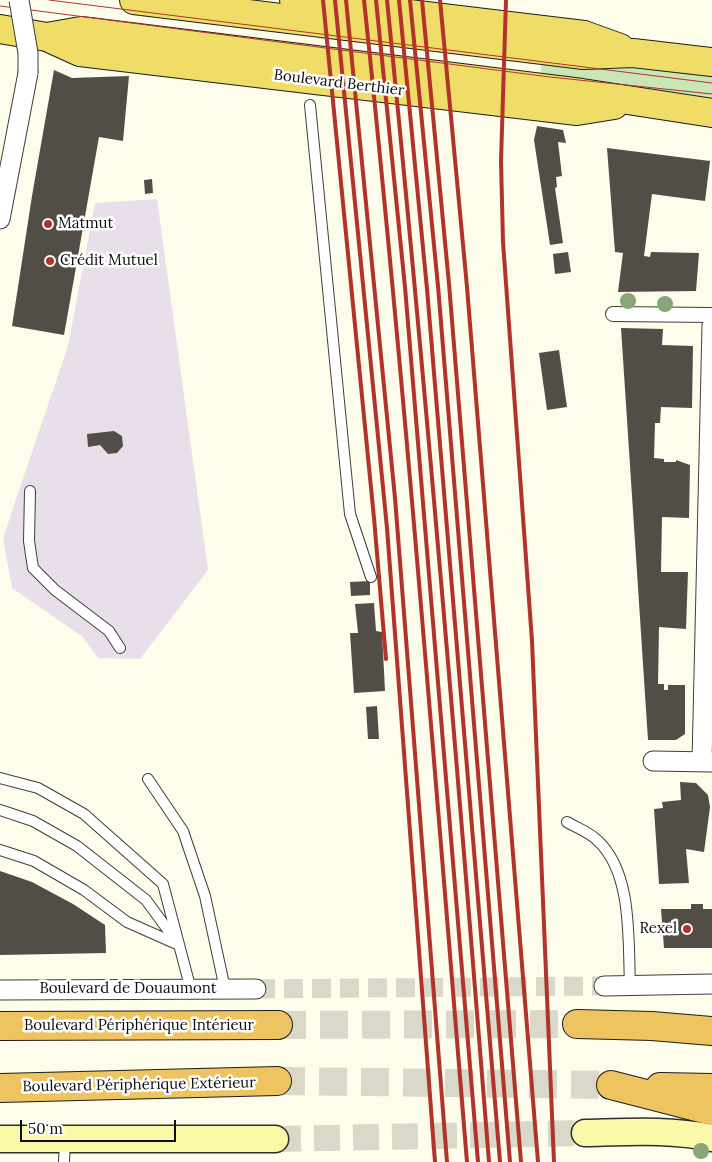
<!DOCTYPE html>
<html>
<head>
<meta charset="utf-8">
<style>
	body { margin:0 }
	#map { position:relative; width:712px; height:1162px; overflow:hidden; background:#fefcea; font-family:Lora,serif }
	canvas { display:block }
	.scale { position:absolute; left:20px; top:1120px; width:156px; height:22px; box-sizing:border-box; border:2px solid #0b0b0b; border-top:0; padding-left:6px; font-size:15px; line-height:18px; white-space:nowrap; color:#0b0b0b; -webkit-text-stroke:4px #fff; paint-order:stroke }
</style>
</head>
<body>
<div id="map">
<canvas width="712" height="1162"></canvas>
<div class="scale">50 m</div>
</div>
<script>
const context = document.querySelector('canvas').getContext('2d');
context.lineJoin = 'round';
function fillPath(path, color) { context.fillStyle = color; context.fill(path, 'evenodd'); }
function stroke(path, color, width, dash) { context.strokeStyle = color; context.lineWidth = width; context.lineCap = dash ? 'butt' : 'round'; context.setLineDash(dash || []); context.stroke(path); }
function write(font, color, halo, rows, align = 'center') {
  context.font = font + ' Lora,serif'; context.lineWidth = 5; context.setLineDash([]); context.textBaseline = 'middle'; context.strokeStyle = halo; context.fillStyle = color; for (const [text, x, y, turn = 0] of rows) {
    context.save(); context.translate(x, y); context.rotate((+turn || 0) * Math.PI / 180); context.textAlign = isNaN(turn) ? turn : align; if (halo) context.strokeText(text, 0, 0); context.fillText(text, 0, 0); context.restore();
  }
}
fillPath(new Path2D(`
	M157,199L208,570L140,659L98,658L83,637L12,588L3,538L68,346L95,203Z`), '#e9dfea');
fillPath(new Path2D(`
	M542,57L712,73V104L540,82Z`), '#cae5b6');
fillPath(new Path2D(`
	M54,70L72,78L129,76L123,141L99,137L64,335L12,326L32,196Z
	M537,126L563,130L566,143L558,142L562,176L556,177L557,187L555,188L563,243L550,245L534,140Z
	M607,148L710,161L705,201L652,194L644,256L650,257L651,252L699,253L696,291L618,292L623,253L615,252Z
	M152,179L153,193L145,194L144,180Z
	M568,252L571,272L555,274L553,254Z
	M621,328L663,329L662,345L693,346L692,408L661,407L660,423H655L654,458L664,459V462H676V460L690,465L689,518L662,517L661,572H688L686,629L659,627L658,684H664V690H668V685H685V734L676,740H648Z
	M559,350L567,407L547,410L539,353Z
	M114,431L122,436L123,446L117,453L108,454L100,445L88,447L87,434Z
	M370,581V595L351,596L350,582Z
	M374,603L376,631L382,632L385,691L354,693L350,633H358L355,604Z
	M377,706L379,739H368L366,707Z
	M680,782L696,783L708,795L710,807L704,852L686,849L689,883L659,884L654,809L663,808L662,802L681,800Z
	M0,871L32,882L73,904L105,925L106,953L0,955Z
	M691,904H703V909H712V948H664L661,909H691Z`), '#534d48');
stroke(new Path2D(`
	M256,989L604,986`), '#dad8c9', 19, [19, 9]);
stroke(new Path2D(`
	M275,1139L585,1133`), '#dad8c9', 26, [26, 13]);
stroke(new Path2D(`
	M278,1025L577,1024
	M277,1081L611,1085`), '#dad8c9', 28, [28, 14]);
const service = new Path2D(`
	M310,105L350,514L371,577
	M30,491L29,541L33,568L55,590L109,631L120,648
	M0,778L38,788L84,814L163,884L191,990
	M148,779L183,831L205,896L225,989
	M0,810L33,821L77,846L146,900L176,941
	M567,822C577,828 589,832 597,840C633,872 628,941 630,986
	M0,850L34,861L84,890L127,922L179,945
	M64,1162L65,1140`);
const pedestrian = new Path2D(`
	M613,314L712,315`);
const minor = new Path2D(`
	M0,219L28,73
	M653,761L712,762
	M702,762L712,325
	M604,986L712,984
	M0,990L256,989`);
const secondary = new Path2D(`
	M585,1133C628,1132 671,1129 712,1138
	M0,1139H275`);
const primary = new Path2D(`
	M134,0L584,55L633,53L712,62
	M294,0L584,35L620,48
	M0,29L47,37L80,52L577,111L614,105
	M47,37L81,31L582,93L712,113`);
const trunk = new Path2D(`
	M577,1024L652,1026L712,1031
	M0,1026L278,1025
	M611,1085L712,1111
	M660,1087L712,1088
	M0,1088L277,1081`);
stroke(service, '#3e3e3e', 12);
stroke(pedestrian, '#3e3e3e', 16);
stroke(minor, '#3e3e3e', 21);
stroke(secondary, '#2d2d2d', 29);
stroke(primary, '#1c1c1c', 30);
stroke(trunk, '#1c1c1c', 30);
stroke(service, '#fff', 10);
stroke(pedestrian, '#fff', 14);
stroke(minor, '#fff', 19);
stroke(secondary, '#faf9a8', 26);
stroke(primary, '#f0dd67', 28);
stroke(trunk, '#eec460', 28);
stroke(new Path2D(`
	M49,0L712,83
	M0,6L550,77L712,94`), '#b2332c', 1);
stroke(new Path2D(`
	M323,0L374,518L386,659
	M335,0L387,528L435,1162
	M346,0L395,498L447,1162
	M364,0C405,387 435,774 467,1162
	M376,0L405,287L478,1162
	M387,0C426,387 458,774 489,1162
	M399,0L427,289L500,1162
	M410,0L438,286L510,1162
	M422,0L449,284L521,1162
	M440,0L467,287L538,1162
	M506,0L501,161L503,242L532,641L554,1162`), '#b2332c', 4);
const minorBridge = new Path2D(`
	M19,0L28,53V73`);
stroke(minorBridge, '#3e3e3e', 21, []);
stroke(minorBridge, '#fff', 19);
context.fillStyle = '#88a57b';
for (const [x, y] of [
	[628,301],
	[665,304],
	[701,1151]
]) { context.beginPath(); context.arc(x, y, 8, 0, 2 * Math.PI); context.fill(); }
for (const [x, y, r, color] of [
	[48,224,5,"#b2332c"],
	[50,261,5,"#b2332c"],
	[687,929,5,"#b2332c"]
]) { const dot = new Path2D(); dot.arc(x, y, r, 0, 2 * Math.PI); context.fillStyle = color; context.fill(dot); stroke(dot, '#fff', 2); }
write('15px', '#0b0b0b', '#fff', [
	["Boulevard Berthier",339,83,7],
	["Boulevard de Douaumont",128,989],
	["Boulevard Périphérique Intérieur",139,1026],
	["Boulevard Périphérique Extérieur",139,1085,-1]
]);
write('15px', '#0b0b0b', '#fff', [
	["Matmut",58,224],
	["Crédit Mutuel",60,261],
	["Rexel",677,929,"right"]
], 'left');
</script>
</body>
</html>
